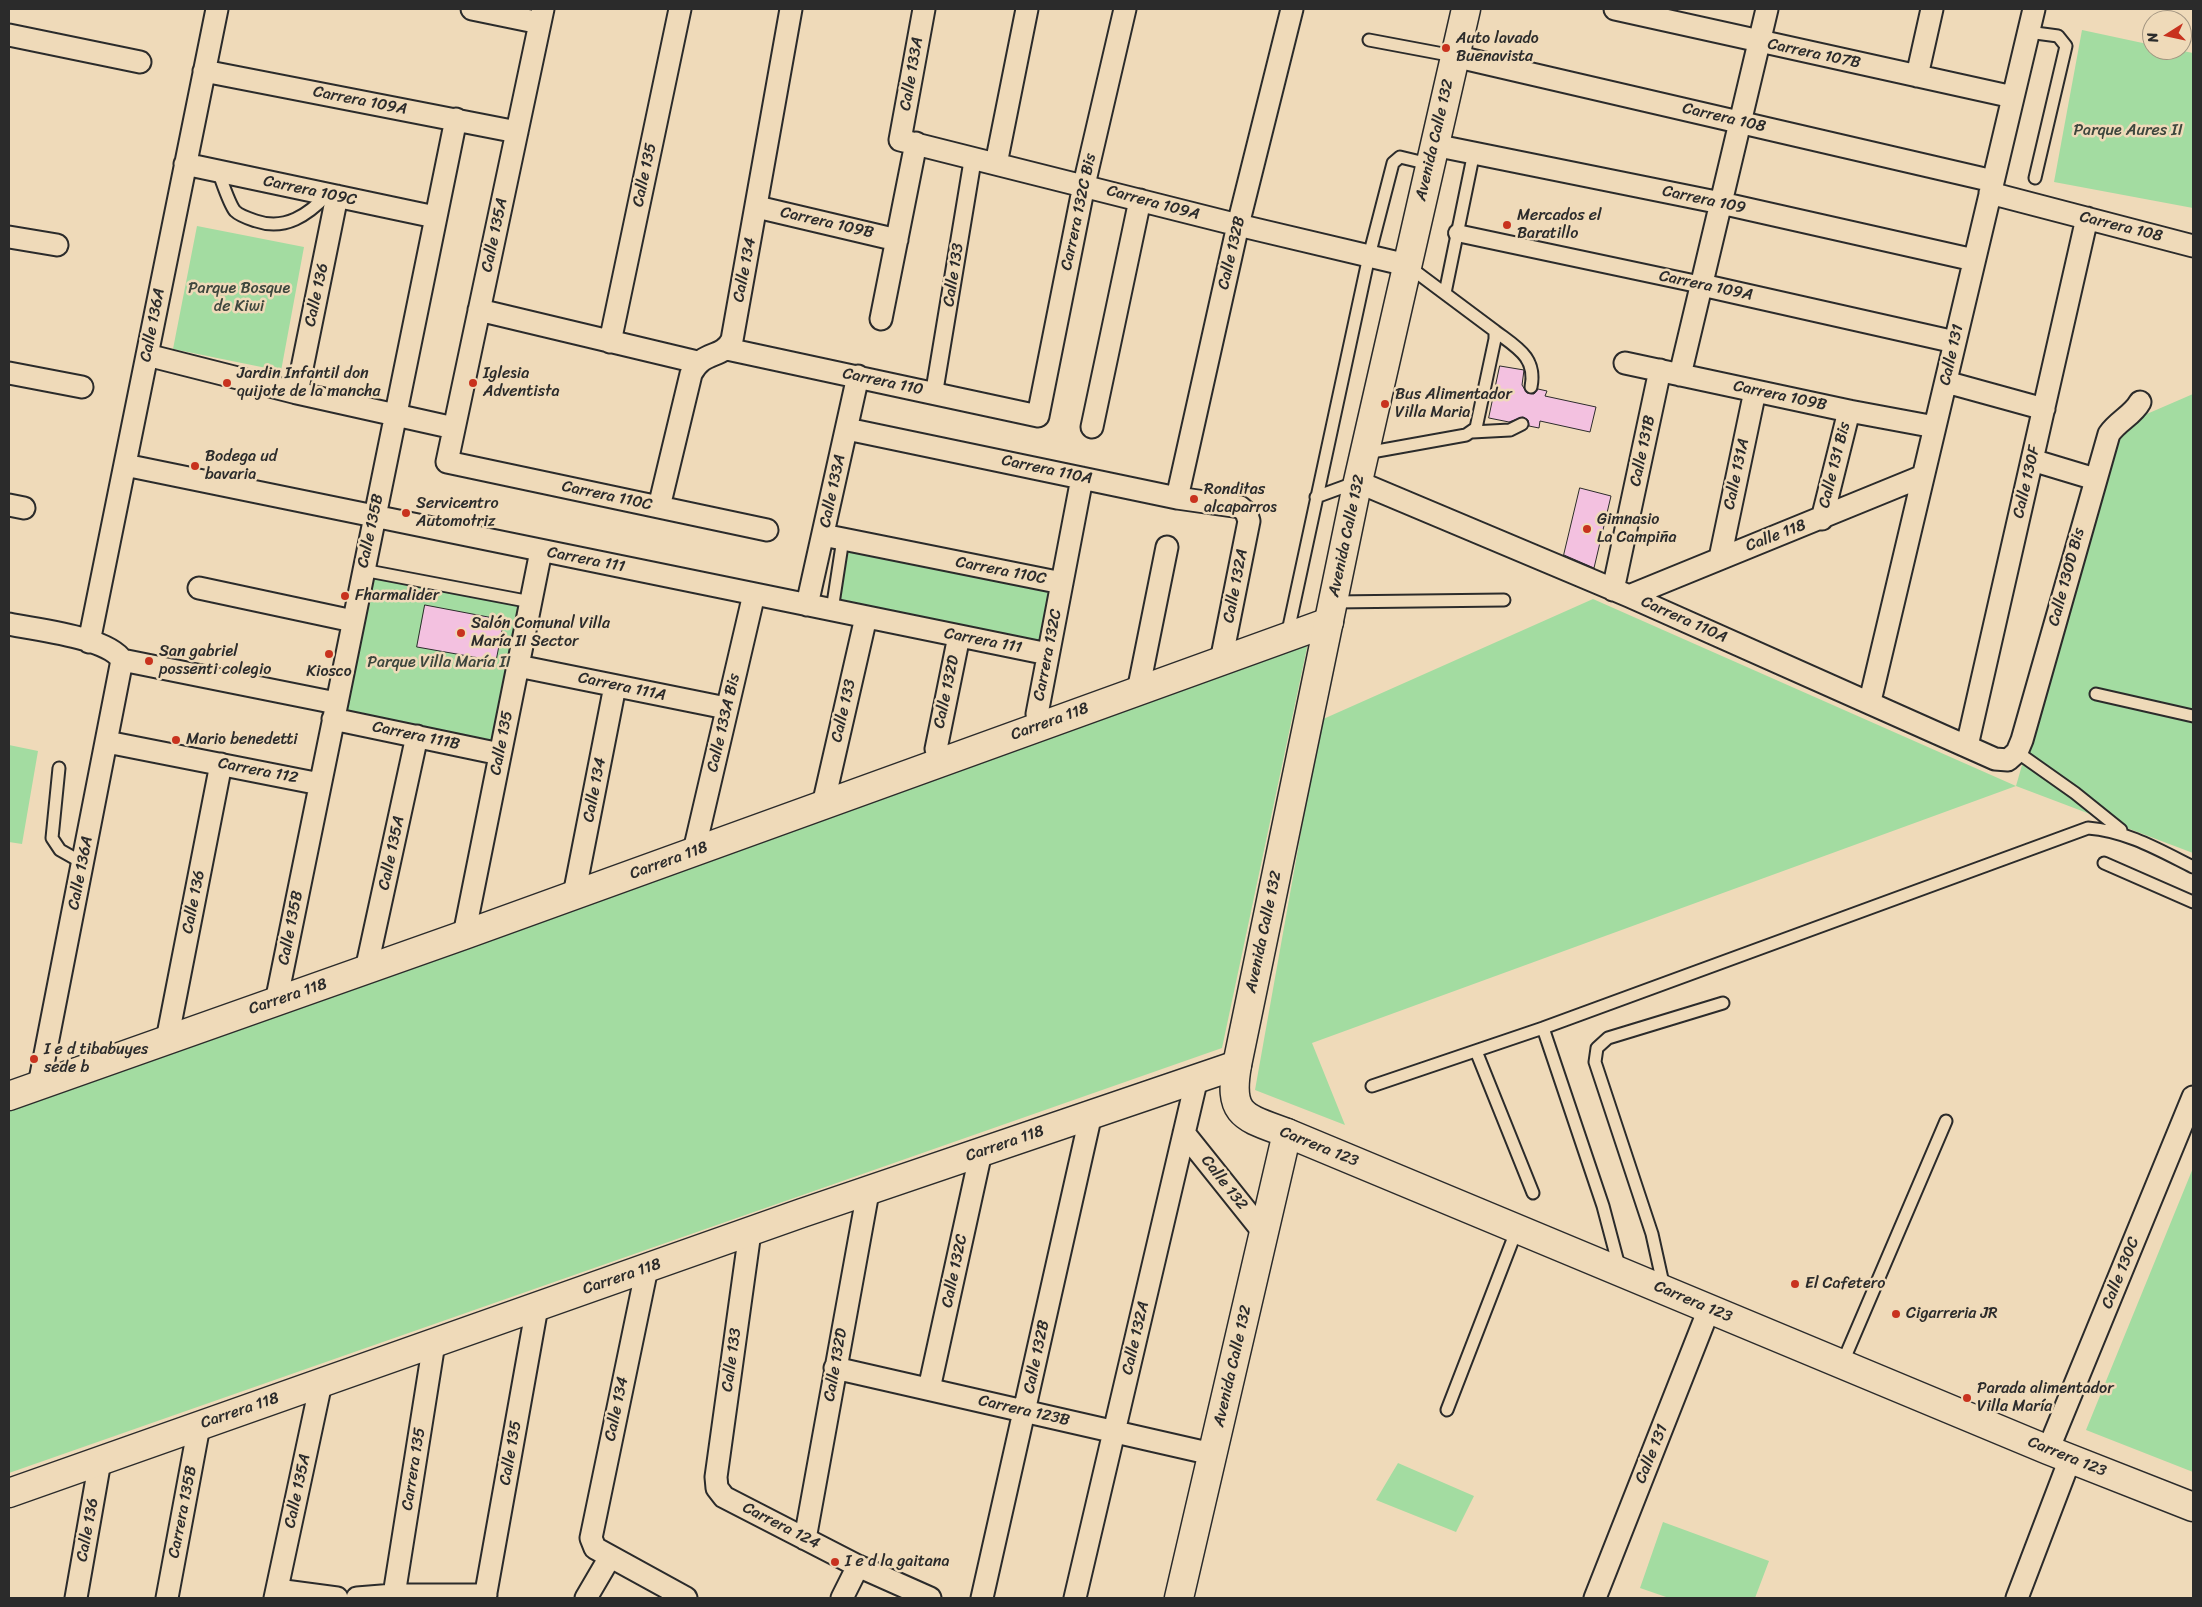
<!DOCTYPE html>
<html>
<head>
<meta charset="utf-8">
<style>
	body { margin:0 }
	#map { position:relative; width:2202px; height:1607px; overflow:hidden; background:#efdab9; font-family:Sriracha,sans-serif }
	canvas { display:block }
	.frame { position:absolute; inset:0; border:10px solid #2b2b2b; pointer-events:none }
	.north { position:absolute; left:2142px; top:10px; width:50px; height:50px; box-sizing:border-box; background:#efdab9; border:1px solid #a19480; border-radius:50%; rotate:260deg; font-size:14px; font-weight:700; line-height:20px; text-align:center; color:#2b2b2b }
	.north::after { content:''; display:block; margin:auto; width:18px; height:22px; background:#c8321e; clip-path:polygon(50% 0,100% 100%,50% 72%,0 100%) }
</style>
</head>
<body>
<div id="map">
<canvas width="2202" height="1607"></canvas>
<div class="frame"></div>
<div class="north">N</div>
</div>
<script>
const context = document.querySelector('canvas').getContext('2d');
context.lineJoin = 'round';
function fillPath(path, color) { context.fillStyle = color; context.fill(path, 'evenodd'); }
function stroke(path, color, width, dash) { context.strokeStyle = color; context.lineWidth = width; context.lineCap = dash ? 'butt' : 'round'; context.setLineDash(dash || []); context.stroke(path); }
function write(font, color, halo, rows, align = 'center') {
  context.font = font + ' Sriracha,sans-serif'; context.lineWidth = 5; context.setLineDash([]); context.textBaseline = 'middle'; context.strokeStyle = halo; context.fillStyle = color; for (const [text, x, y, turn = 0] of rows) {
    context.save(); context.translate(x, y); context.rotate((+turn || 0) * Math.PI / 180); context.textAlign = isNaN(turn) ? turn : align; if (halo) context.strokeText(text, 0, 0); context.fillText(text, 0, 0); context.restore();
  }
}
fillPath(new Path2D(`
	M2082,30L2152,45V50H2178L2193,53V208L2054,182Z
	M197,226L304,247L281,371L173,349Z
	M2193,394V853L2016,786L1312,1043L1345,1125L1255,1090L1321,720L1593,599L2016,786L2119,426Z
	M837,545L1053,589L1042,647L826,602Z
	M363,570L531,602L500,754L333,719Z
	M1308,643L1222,1048L9,1473V1105Z
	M9,745L38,751L22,844L9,842Z
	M2193,1168V1472L2086,1430Z
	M1398,1463L1474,1496L1456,1532L1376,1500Z
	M1663,1522L1769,1561L1755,1598H1669L1640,1588Z`), '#a3dca1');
const building = new Path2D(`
	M1500,366L1524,370L1522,385L1527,393L1534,394L1538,389L1547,391L1545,396L1596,407L1590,432L1540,421L1539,428L1529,426L1528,420L1523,417L1509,422L1489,418Z
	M1580,488L1611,496L1594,568L1564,555Z
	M425,605L504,620L496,661L417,647Z`);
fillPath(building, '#f3c1e0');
stroke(building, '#2b2b2b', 1);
const service = new Path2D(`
	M2028,32L2058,36L2066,46L2035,178
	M1369,40L1454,56
	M218,171C222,181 229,204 235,211C240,216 250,219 256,221C285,231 308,215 328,194
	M1445,293L1474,152
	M1495,331C1516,347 1537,357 1531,387
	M1472,432L1510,430L1522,424
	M1366,453L1466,435L1476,428L1495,339V331L1408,266
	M1316,497L1357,482
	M363,570L531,602
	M1333,602L1504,600
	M832,610L843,539
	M1287,636L1369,256L1393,163L1400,157L1429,164
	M2096,694L2193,716
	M2017,752L2075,793L2121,830
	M59,768L52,838L60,850L83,863
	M2104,863L2193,902
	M1543,1028L1603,1206L1620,1270
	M1476,1051L1533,1193
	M1372,1086L1543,1028L2088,828C2127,831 2159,850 2193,867
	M1664,1288L1652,1234L1595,1062L1597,1048L1608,1038L1723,1003
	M1842,1364L1946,1121
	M1447,1410L1517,1229`);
const pedestrian = new Path2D(`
	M1457,233L1702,285
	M934,393L973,158`);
const minor = new Path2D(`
	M472,9L540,23
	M543,9L447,462L767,530
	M924,9L900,140L1238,225L1407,265
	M1615,9L2013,97
	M9,35L140,62
	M1454,56L1993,181
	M204,71L517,132
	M1917,76L1932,9
	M1434,145L1721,203L1974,260
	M185,164L435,217
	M996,164L1027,9
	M1990,193L2193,246
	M757,207L897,240
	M9,237L57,245
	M1702,285L1955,342
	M479,310L697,362
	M881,319L916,143
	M610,342L680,9
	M727,349L1038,416L1084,185L1125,9
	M147,355L297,393L454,428
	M1625,363L1849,411L1935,427
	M9,373L82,387
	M1680,375L1767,9
	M1946,382L2044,409
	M297,393L337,196
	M1092,427L1140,200
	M847,429L1177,498L1240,507L1246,512L1249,521L1221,661
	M2032,460L2095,479
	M125,465L1048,654
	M1358,482L1629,596L1995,759L2008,760L2017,752L2022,740L2109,434C2118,421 2133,415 2140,402
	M1177,498L1238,225L1292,9
	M9,505L24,508
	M659,507L691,374C704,349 721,360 732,340L791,9
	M1822,519L1849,411
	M823,535L1062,583
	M1720,558L1755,391
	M199,588L353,621
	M1613,590L1660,370
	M1629,596L1923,476
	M807,605L858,376
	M9,624C36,630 107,637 122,660L336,703
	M89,642L217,9
	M518,666L726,708
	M1138,691L1167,547
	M1870,701L2034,9
	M1037,714L1082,478
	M333,719L500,754
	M107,742L320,784
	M1967,746L2087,218
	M936,749L959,636
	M823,805L866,617
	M694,851L754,594
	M574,895L615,686
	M464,935L541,551
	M366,970L417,736
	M276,1002L456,119
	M167,1040L221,764
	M39,1085L122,660
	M1184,1133L1264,1233
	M750,1232L716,1477L717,1488L724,1497L858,1566L930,1598
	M647,1268L591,1538L595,1548L686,1598
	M835,1368L1212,1454
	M929,1389L981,1152
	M2048,1450L2193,1097
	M805,1539L868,1192
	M277,1590L337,1598
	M394,1595L434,1343
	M76,1598L100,1461
	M167,1598L199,1426
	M275,1598L321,1383
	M357,1598L394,1595H486
	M485,1598L537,1307
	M586,1598L610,1557
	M842,1598L858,1566
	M982,1598L1091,1114
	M1075,1598L1197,1078
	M1595,1598L1709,1309
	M2017,1598L2070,1459`);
const tertiary = new Path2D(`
	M9,1096L464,935L1329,622
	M1287,1133L2048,1450L2193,1507
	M9,1493L802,1213L1237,1065`);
const secondary = new Path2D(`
	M1179,1598L1287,1133C1244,1117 1228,1116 1237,1065L1356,490L1466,9`);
stroke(service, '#2b2b2b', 15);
stroke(pedestrian, '#2b2b2b', 20);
stroke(minor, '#2b2b2b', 25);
stroke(tertiary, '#2b2b2b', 31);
stroke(secondary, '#2b2b2b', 31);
stroke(service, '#efdab9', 11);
stroke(pedestrian, '#efdab9', 16);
stroke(minor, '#efdab9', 21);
stroke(tertiary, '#efdab9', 28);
stroke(secondary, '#efdab9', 28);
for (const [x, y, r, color] of [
	[1446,48,5,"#c8321e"],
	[1507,225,5,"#c8321e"],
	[227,383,5,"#c8321e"],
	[473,383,5,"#c8321e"],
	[1385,404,5,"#c8321e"],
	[195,466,5,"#c8321e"],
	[1194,499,5,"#c8321e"],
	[406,513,5,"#c8321e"],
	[1587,529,5,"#c8321e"],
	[345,596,5,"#c8321e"],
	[461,633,5,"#c8321e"],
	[329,654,5,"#c8321e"],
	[149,661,5,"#c8321e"],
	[176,740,5,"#c8321e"],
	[34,1059,5,"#c8321e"],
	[1795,1284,5,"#c8321e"],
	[1896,1314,5,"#c8321e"],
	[1967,1398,5,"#c8321e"],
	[835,1562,5,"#c8321e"]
]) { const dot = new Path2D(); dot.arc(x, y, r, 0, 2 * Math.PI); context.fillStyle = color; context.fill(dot); stroke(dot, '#efdab9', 2); }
write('16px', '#2b2b2b', '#efdab9', [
	["Auto lavado",1456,39],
	["Buenavista",1456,57],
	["Mercados el",1517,216],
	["Baratillo",1517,234],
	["Jardin Infantil don",237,374],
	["quijote de la mancha",237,392],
	["Iglesia",483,374],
	["Adventista",483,392],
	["Bus Alimentador",1395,395],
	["Villa Maria",1395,413],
	["Bodega ud",205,457],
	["bavaria",205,475],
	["Ronditas",1204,490],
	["alcaparros",1204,508],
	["Servicentro",416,504],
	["Automotriz",416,522],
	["Gimnasio",1597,520],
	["La Campiña",1597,538],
	["Fharmalider",355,596],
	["Salón Comunal Villa",471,624],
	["María II Sector",471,642],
	["San gabriel",159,652],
	["possenti colegio",159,670],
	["Kiosco",329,672,"center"],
	["Mario benedetti",186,740],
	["I e d tibabuyes",44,1050],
	["sede b",44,1068],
	["El Cafetero",1805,1284],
	["Cigarreria JR",1906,1314],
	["Parada alimentador",1977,1389],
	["Villa María",1977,1407],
	["I e d la gaitana",845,1562]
], 'left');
write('16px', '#2b2b2b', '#efdab9', [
	["Carrera 107B",1814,54,12],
	["Calle 133A",912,74,-80],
	["Carrera 109A",360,101,11],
	["Carrera 108",1724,118,13],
	["Avenida Calle 132",1435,140,-77],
	["Calle 135",645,175,-78],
	["Carrera 109C",310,191,12],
	["Carrera 109",1704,200,12],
	["Carrera 109A",1153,203,15],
	["Carrera 132C Bis",1079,212,-78],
	["Carrera 109B",827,223,13],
	["Carrera 108",2121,227,14],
	["Calle 135A",495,235,-78],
	["Calle 132B",1232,253,-77],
	["Calle 134",745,270,-79],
	["Calle 133",954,275,-81],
	["Carrera 109A",1706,286,12],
	["Calle 136",317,295,-78],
	["Calle 136A",153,325,-79],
	["Calle 131",1952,355,-77],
	["Carrera 110",883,382,12],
	["Carrera 109B",1780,396,12],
	["Calle 131B",1643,451,-78],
	["Calle 131 Bis",1835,465,-76],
	["Carrera 110A",1047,470,12],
	["Calle 131A",1737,474,-78],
	["Calle 130F",2027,482,-77],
	["Calle 133A",833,491,-78],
	["Carrera 110C",607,496,12],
	["Calle 135B",371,531,-78],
	["Avenida Calle 132",1347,536,-78],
	["Calle 118",1776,536,-21],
	["Carrera 111",586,560,11],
	["Carrera 110C",1001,571,11],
	["Calle 130D Bis",2067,577,-75],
	["Calle 132A",1236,586,-79],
	["Carrera 110A",1684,620,24],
	["Carrera 111",983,641,11],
	["Carrera 132C",1048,655,-79],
	["Carrera 111A",622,687,12],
	["Calle 132D",947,692,-78],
	["Calle 133",844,711,-77],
	["Carrera 118",1050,722,-20],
	["Calle 133A Bis",724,723,-77],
	["Carrera 111B",416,736,12],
	["Calle 135",502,743,-79],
	["Carrera 112",258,771,11],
	["Calle 134",595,790,-79],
	["Calle 135A",392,853,-78],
	["Carrera 118",669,861,-20],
	["Calle 136A",81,873,-79],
	["Calle 136",194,902,-79],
	["Calle 135B",291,928,-79],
	["Avenida Calle 132",1264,932,-78],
	["Carrera 118",288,997,-19],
	["Carrera 118",1005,1144,-19],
	["Carrera 123",1319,1147,22],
	["Calle 132",1224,1183,52],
	["Calle 132C",955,1271,-78],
	["Calle 130C",2121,1273,-68],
	["Carrera 118",622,1277,-19],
	["Carrera 123",1693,1302,23],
	["Calle 132A",1136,1338,-77],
	["Calle 132B",1037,1357,-78],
	["Calle 133",732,1360,-82],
	["Calle 132D",836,1365,-80],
	["Avenida Calle 132",1233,1366,-77],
	["Calle 134",617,1409,-78],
	["Carrera 118",240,1411,-19],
	["Carrera 123B",1024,1411,13],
	["Calle 135",511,1453,-80],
	["Calle 131",1652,1454,-68],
	["Carrera 123",2067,1457,22],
	["Carrera 135",414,1469,-81],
	["Calle 135A",298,1491,-78],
	["Carrera 135B",183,1512,-79],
	["Carrera 124",781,1526,27],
	["Calle 136",88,1530,-80]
]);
write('16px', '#3d463d', '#efdab9', [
	["Parque Aures II",2128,131],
	["Parque Bosque",239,289],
	["de Kiwi",239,307],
	["Parque Villa María II",439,663]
]);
</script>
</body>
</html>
